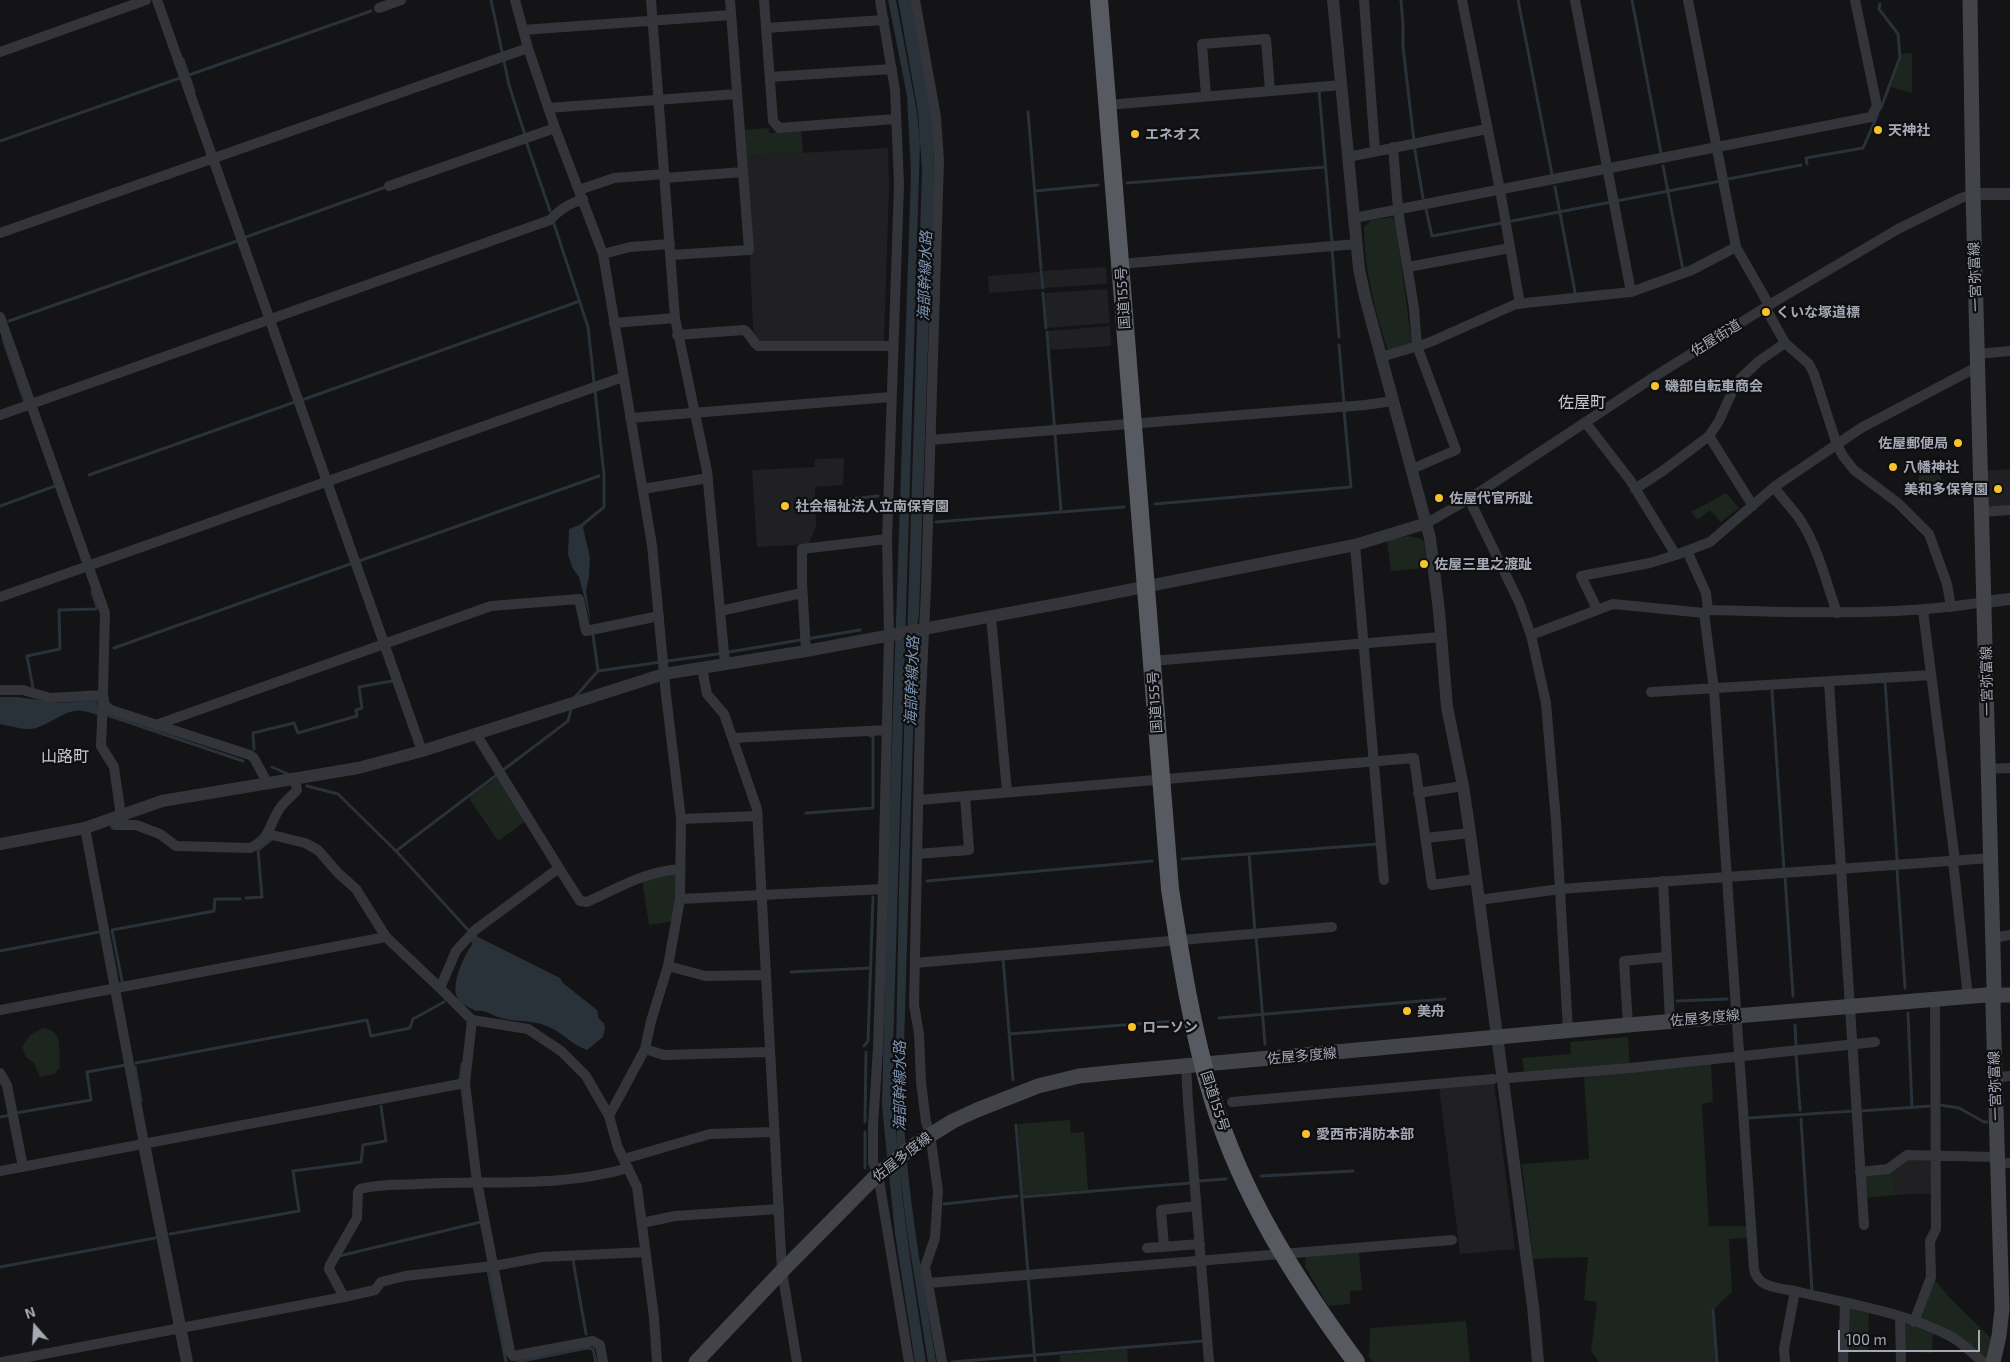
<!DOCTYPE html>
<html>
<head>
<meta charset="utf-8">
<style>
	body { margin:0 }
	#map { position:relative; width:2010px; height:1362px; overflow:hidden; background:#141315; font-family:"Exo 2",sans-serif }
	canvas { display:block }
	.north { position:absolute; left:10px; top:1302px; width:50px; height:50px; -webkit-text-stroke:4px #0f0e10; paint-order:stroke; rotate:341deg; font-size:14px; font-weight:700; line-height:20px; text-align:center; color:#a5a9b6 }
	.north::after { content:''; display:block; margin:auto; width:18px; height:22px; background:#a5a9b6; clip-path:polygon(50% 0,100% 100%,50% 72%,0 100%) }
	.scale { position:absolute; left:1838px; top:1330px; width:142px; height:22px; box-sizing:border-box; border:2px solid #a5a9b6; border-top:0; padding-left:6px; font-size:15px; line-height:18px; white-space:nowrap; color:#a5a9b6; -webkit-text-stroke:4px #0f0e10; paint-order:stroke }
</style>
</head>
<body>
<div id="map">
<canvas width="2010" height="1362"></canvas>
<div class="north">N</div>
<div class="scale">100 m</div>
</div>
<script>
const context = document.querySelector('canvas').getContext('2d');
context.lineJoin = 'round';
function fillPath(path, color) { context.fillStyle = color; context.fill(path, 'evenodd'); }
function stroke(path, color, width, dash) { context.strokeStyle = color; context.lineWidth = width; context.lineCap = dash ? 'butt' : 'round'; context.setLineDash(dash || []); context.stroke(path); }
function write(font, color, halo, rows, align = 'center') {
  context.font = font + ' "Exo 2","Noto Sans JP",sans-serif'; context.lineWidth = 4.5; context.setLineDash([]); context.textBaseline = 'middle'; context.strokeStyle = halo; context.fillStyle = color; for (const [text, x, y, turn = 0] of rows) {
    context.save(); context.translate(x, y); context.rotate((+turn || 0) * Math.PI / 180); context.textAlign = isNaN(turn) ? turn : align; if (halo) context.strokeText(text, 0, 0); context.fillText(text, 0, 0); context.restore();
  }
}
fillPath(new Path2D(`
	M888,148L889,187L884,342H761L755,337L753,326L745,156Z
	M1106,267L1107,284L1044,288L1043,271Z
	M1040,272L1042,289L989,293L988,276Z
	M1107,289L1110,323L1047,328L1045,293Z
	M1110,326L1111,346L1049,350L1048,331Z
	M844,458L843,485L815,487L816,526L809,544L757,547L752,470L815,467V459Z
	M2010,469V507L1986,509L1985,471Z
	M1494,1082L1515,1249L1460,1254L1439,1087Z
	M1907,1159L1934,1160V1193L1897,1195L1892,1173Z`), '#201f22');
fillPath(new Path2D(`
	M1912,53V93L1891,87L1901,54Z
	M769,128V133L801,130L803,153L746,156L745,130Z
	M1392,217L1396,223L1411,339V345L1388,351C1375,310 1364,270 1364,227L1372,220Z
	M1931,463L1939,473L1944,487L1934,495L1930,489L1924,492L1918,482L1920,471Z
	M1726,493L1739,508L1721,522L1710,510L1698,520L1691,512Z
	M1408,536L1422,539L1424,542L1427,568L1391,571L1387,540Z
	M499,776L527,820L498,841L469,798Z
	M677,872L675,921L649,925L642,880Z
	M43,1028C65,1030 58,1052 60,1068L54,1074L40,1077L34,1063L26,1057L22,1047L30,1035Z
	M1628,1037L1630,1065L1524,1072L1522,1058L1571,1054L1570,1042Z
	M1711,1063L1713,1102L1702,1104L1709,1226H1748L1749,1238L1729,1239L1732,1292L1713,1310L1717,1362H1599L1591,1351L1597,1302L1584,1300L1588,1257L1533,1259L1522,1164L1589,1159L1584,1075Z
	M1070,1120L1071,1133L1084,1132L1088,1190L1023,1195L1018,1124Z
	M1892,1173L1897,1195L1864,1198L1863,1177Z
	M1359,1252L1362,1290L1350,1291V1304L1328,1306L1305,1266L1306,1256Z
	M1934,1279L1951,1299L1991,1338L1985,1359L1919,1320Z
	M1851,1308L1869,1313L1868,1352L1846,1351L1847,1311Z
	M1466,1321L1470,1362H1373L1369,1357L1370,1328Z
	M1905,1323L1933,1333L1932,1353L1904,1351Z
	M1127,1349L1128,1362H1060V1355Z`), '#1d251f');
fillPath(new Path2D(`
	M888,0H896L917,112L920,143L893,1050C893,1156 910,1257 926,1362H915L895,1234L882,1106L887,889L911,173L907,96Z
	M898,0H910L932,118L934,168L919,615L916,633L904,1048C904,1082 903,1117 906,1151C912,1222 925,1292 936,1362H928L907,1231L898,1158L895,1103L899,889L922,170L918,112Z
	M584,523H586L583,527L590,558L589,576L586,591L591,623L579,577L573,569L568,555L569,529Z
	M0,697H18L58,703L97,700L99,716C69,702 62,719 36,728C26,731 10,726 0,724Z
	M476,934L478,937L560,978L563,983L597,1010L599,1019L604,1023L605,1028L603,1037L587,1050C572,1045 564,1034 551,1028C534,1019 518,1023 501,1018C493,1016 485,1009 476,1011C470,1008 460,1004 457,997C451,984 464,955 472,945L471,938Z`), '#293139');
stroke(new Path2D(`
	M491,0L502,52
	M1401,0L1403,25V47L1414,141
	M1518,0L1552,174
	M1632,0L1661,153
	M1880,4L1879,9L1898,34L1900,57L1881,108
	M183,59L194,91
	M504,61L509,85L525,135
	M189,75L371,11
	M1319,90L1332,243
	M1028,112L1041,268
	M0,141L180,78
	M527,144L550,211
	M1414,145L1423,198
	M1807,164L1806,158L1863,148L1878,114
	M1663,166L1683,270
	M1728,179L1801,165
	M1127,183L1325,167
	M1555,187L1575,292
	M1035,191L1098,185
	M1616,201L1721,181
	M1426,209L1432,236L1502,223
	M553,221L588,327L594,382
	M1512,221L1611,202
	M246,237L383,188
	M1332,249L1339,337
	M1041,271L1043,288
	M1043,293L1046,328
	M9,321L237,241
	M1047,332L1061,511
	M3,339L24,400
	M1339,345L1344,404
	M302,400L580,301
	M89,475L295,402
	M849,499L878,496
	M1155,504L1351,487L1344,410
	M0,506L55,486
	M936,522L1124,507
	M582,525L604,507V475L595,391
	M358,559L359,561L599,476
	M593,635L598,671
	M114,648L353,563
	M1885,681L1897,859
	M33,688L27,656L60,649L59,610L96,609L97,607L92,592
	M1772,691L1784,870
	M575,697L598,671L717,654L860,630
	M104,714L243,761
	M254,749L253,733L294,723L298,733L357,716L356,710L362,708L359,687L392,681
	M272,767L290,775
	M307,786L338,794L396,851L471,933
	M806,813L873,808V736H870
	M396,851L568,721L571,709
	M1249,854L1255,932
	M1182,859L1378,844
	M1897,870L1905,988
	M1785,877L1793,996
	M927,881L1152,861
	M246,898L262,897L258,850L272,839
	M1256,936L1265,1044
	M0,951L99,932
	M1003,958L1013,1080
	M791,972L870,968
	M122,981L112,930L214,911L215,899H240
	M1677,1001L1727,999
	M1908,1013L1912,1107
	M1219,1018L1445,999
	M1795,1025L1796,1045
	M1009,1034L1174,1021
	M864,1046L868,1041L873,897
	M1796,1054L1800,1110
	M136,1063L367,1020L371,1036L410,1028L413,1019L444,1002
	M135,1067L141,1101
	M460,1079L462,1064
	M1940,1105L1959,1108L1984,1122H1987
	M1860,1111L1932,1106
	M16,1113L91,1100L87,1072L126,1065
	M0,1117L11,1115
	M1748,1118L1854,1111
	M1801,1119L1812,1291
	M865,1122L866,1052
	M1016,1125L1028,1273
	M865,1168V1132
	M1261,1176L1353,1171
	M1198,1181L1226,1179
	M1022,1197L1191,1183
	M944,1204L1017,1196
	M170,1234L299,1211L293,1171L361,1162L363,1145L386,1141L381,1106
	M339,1256L481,1222
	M573,1260L586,1334
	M0,1267L155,1238
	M488,1271L506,1362
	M1028,1277L1035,1362
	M1713,1310L1717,1362
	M517,1362L587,1348L593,1349L596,1362
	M952,1362L1203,1341`), '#293139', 3);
stroke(new Path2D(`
	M157,0L422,751
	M515,0L528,48L555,128L603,254L652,545L666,695L681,819L680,899L668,966L651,1021L645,1049L609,1116
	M651,0L675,318L707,471L725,664
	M764,0L773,121L779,128L895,119
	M880,0L895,90L899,184L887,539L889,636L883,889L878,1048L873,1126V1163L878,1174L909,1362
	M915,0L936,117L939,160L926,589L920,717L914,1005L919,1034L921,1082L926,1122L930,1134L938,1191L935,1238L925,1267L942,1362
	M1364,0L1375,151
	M1462,0L1500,190L1520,304
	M1575,0L1631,292
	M1688,0L1736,247L1769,305
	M379,8L401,0
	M766,28L884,20
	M523,30L731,15
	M0,52L146,0
	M770,77L892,69
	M1206,96L1202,44L1266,39L1270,91
	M1108,105L1341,85
	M548,108L737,94
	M1393,147L1398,210L1414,308L1417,346L1456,450L1412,469
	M1348,157L1487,129
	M665,178L743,172
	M389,186L555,128
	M579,190L614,178L665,174
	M1354,218L1871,117L1877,106L1855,0
	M0,233L528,48
	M603,254L630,247L670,244
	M671,255L749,250L730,0
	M1120,264L1357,244
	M1408,267L1510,248
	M1765,307L1785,343L1809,364L1814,374L1837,445L1843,456L1854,470L1898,503L1929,534L1947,584L1951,607
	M0,317L105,613L103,695L105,705L111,710L250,755L254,758L268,784
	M614,323L675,318
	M677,335L744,330C751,334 751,341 758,346H893
	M1977,354L2010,351
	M1381,357L1428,343L1516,304L1631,292L1692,270L1736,247
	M0,415L550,220C560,209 569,204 583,199
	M630,418L891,397
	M1585,422L1630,480L1676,555L1710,542L1774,487L1861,428L1977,367
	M1709,436L1753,506
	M930,440L1365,405L1393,401
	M1774,487C1782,498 1791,507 1799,518C1818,546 1826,582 1837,613
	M643,489L708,478
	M1635,489L1664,470L1709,436L1719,421L1732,392L1740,379L1759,361L1785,343
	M1469,499L1519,602L1531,635L1546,703L1556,821L1568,1030
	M1982,512L2010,510
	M1427,523L1469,499L1657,375L1769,305L1898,229L1961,198L1973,194
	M1355,545L1384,880
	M1687,551L1706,593L1708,610
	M0,597L623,377
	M1597,609L1581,576L1650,563L1676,555
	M720,611L802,593
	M1923,611L1955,861
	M1704,613L1714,690L1754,1269C1757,1288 1780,1288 1795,1291L1784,1349L1785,1362
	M991,617L1007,792
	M1531,635L1613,604L1704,613L1708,610C1802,612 1891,617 1985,602
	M806,651L802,583V549L887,539
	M1152,661L1441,637
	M702,668L707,694L724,714L757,809L782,1271L797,1362
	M1829,682L1864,1225
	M0,690H23L50,698L103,695
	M1651,692L1931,675
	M103,700L101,746L114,767L121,816
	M156,725L491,606L579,599L586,631L659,616
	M476,734L559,868L475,930L456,951L440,988L472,1020L528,1029L561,1051L586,1076L609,1116L618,1148L637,1187L654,1317L657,1362
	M733,738L887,730
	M1989,769L2010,768
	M1418,793L1463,786
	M919,800L1414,758L1432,885L1476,879
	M113,819L115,825H136L160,834L176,846L250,848C271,839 269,824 280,808C285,801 292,796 297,790L295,780
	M681,819L758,816
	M85,828L144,1144
	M268,834L305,843L318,850L338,873L356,889L386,937L440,988
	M1426,838L1470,833
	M917,854L969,850L965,797
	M1953,861L1968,997
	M559,868L580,901L587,902C620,887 644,872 680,869
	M1663,881L1670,1021
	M680,899L883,889
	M1479,900L1560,889L1991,858
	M1993,938L2010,935
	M915,963L1332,927
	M668,966L705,976L766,975
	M0,1010L386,937
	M472,1020L465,1083L477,1182L510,1352L513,1356L593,1341L600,1345L603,1362
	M1628,1025L1624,961L1666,957
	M645,1049L664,1055L769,1052
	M1186,1066L1188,1102L1209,1362
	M0,1073L7,1085L23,1167
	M1508,1078L1630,1068L1875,1042
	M1995,1078L2010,1076
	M1232,1102L1493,1079
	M624,1159L710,1134L774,1132
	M1997,1164L2010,1163
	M0,1171L465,1083
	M1860,1172L1888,1169L1907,1155L1997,1157
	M642,1223L675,1216L779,1209
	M1164,1247L1161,1210L1196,1206
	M1147,1248L1200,1244
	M929,1283L1452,1240
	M1795,1291C1845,1303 1904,1312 1950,1336C1962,1342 1973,1354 1983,1362
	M344,1297L329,1269L330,1265L357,1218L358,1192L360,1189C378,1184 399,1185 418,1184C487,1180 560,1188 628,1168
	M1900,1318L1901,1362
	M1914,1322L1931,1277L1930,1241L1936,1229L1935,1000
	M2,1362L344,1297L375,1290L381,1282L405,1276L494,1266L542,1257L646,1252
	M1843,1362L1845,1303`), '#34353a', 10);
stroke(new Path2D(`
	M1333,0L1359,269L1365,297L1430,538L1439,611L1447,707L1463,786L1470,833L1533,1306L1538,1362
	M1973,194H2010
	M1985,602L2010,599
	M0,844L85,828L162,801L358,768L422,751L664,674L806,651L1068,602L1355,545L1427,523
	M144,1144L187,1362`), '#34353a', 12);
stroke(new Path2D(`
	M1970,0L1973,194L1994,986L1993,1007L2002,1309L1999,1336L1993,1362
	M696,1362L782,1271L878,1174L919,1142L953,1121L977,1110L1038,1086L1079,1076L1118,1072L1628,1025L1986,995H2010`), '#42444a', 15);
stroke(new Path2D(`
	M1099,0L1170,889C1181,960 1192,1031 1213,1100C1242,1196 1297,1282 1356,1362`), '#585a62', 18);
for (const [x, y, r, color] of [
	[1878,130,5,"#f7c22a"],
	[1135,134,5,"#f7c22a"],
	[1766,312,5,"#f7c22a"],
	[1655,386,5,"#f7c22a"],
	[1958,443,5,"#f7c22a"],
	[1893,467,5,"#f7c22a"],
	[1998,489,5,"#f7c22a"],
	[1439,498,5,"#f7c22a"],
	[785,506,5,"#f7c22a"],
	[1424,564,5,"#f7c22a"],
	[1407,1011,5,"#f7c22a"],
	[1132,1027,5,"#f7c22a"],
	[1306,1134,5,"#f7c22a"]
]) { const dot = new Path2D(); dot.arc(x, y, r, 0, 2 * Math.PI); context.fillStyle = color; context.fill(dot); stroke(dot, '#0f0e10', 2); }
write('bold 14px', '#a5a9b6', '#0f0e10', [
	["天神社",1888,130],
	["エネオス",1145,134],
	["くいな塚道標",1776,312],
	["磯部自転車商会",1665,386],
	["佐屋郵便局",1948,443,"right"],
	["八幡神社",1903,467],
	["美和多保育園",1988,489,"right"],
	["佐屋代官所趾",1449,498],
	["社会福祉法人立南保育園",795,506],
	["佐屋三里之渡趾",1434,564],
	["美舟",1417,1011],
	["ローソン",1142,1027],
	["愛西市消防本部",1316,1134]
], 'left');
write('14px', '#a5a9b6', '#0f0e10', [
	["一宮弥富線",1975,277,-92],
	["国道155号",1123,298,-94],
	["佐屋街道",1716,338,-32],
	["一宮弥富線",1987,681,-91],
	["国道155号",1155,702,-94],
	["佐屋多度線",1705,1018,-5],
	["佐屋多度線",1302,1056,-5],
	["一宮弥富線",1995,1086,-92],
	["国道155号",1215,1101,72],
	["佐屋多度線",902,1157,-38]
]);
write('italic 15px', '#7a94b3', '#0f0e10', [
	["海部幹線水路",925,276,-88],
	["海部幹線水路",912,681,-88],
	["海部幹線水路",900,1086,-90]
]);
write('16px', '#c6c8d2', '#0f0e10', [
	["佐屋町",1582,403],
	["山路町",65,757]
]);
</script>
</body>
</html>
